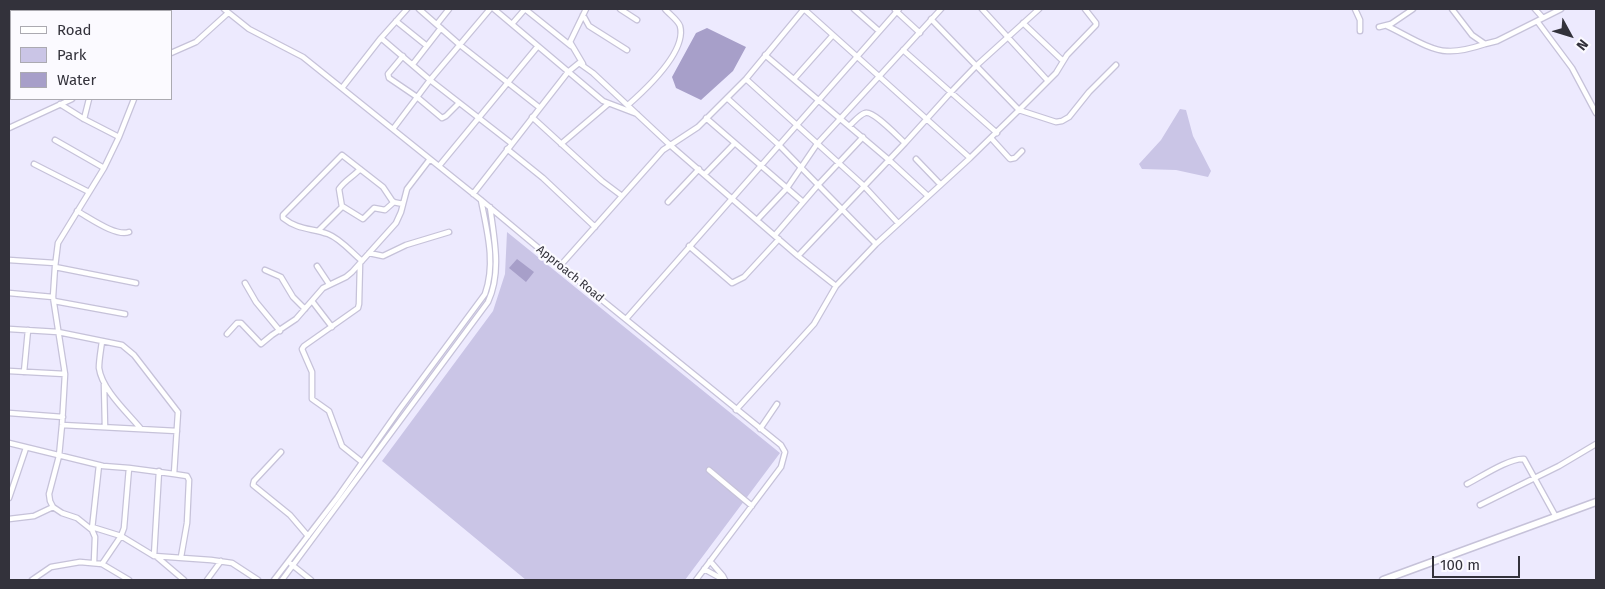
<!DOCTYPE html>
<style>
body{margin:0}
#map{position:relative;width:1605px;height:589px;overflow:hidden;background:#edeafe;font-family:"Fira Sans",sans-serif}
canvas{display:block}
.frame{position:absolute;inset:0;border:10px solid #33323b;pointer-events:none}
.legend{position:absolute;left:10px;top:10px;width:162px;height:90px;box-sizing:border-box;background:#fbfaff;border:1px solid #abaab1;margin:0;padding:6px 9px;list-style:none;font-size:15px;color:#33323b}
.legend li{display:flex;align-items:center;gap:10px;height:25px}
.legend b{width:25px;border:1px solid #abaab1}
.north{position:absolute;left:1545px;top:10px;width:50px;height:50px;-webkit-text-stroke:4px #fbfaff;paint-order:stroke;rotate:129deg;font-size:14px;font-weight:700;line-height:20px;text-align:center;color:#33323b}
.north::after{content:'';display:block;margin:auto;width:18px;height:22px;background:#33323b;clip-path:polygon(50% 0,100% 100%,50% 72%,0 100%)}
.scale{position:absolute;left:1432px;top:556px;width:88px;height:22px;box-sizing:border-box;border:2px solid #33323b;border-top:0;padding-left:6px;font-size:15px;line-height:18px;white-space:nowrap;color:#33323b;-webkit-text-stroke:4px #fbfaff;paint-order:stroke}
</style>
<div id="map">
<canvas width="1605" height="589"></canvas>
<div class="frame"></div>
<ul class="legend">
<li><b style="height:6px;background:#fff"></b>Road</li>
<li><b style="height:14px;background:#cac5e6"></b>Park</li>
<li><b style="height:14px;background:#a79fc9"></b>Water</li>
</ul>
<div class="north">N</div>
<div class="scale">100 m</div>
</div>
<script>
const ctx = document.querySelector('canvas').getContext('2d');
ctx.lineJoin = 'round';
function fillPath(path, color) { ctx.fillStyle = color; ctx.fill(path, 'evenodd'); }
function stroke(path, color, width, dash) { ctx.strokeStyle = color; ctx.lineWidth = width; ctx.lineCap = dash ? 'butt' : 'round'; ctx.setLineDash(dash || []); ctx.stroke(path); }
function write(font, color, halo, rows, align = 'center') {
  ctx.font = font + ' "Fira Sans",sans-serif'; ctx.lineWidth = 4.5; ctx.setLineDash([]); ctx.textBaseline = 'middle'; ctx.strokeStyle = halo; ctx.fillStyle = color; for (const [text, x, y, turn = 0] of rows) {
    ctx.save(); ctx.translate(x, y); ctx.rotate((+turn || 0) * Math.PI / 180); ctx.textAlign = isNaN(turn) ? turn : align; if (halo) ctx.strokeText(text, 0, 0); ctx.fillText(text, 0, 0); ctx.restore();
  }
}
fillPath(new Path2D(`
 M1180 109 1186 110 1193 136 1211 171 1208 177 1176 170 1142 169 1139 164 1161 140Z
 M507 232 780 453 685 580H526L382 461 493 311 505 274Z`), '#cac5e6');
fillPath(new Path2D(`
 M707 28 746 47 733 71 701 100 676 88 672 77 696 33Z
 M517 259 534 272 526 282 509 268Z`), '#a79fc9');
const minor = new Path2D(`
 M45 9 47 11
 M93 9 95 11
 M224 9 249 29 303 57 481 200 560 266 781 445 785 452 781 467 696 580
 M419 9 460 45 540 108
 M494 9 603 101 637 114
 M525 9 571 46
 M620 9 637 20
 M804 9 970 158
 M854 9 879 31
 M982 9 1048 81
 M1355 9 1360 20V31
 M1452 9 1472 35 1485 44 1497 41 1561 9
 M1535 9 1543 18
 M9 10 11 9
 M895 10 920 33
 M583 15 589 26 627 50
 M931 19 1019 110 1056 122 1062 121 1069 117 1089 92 1116 65
 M396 21 427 46
 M1537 21 1572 68 1596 113
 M9 23 11 41
 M1023 23 1063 61
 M437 24 449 9
 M512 24 525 9
 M1387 26C1403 33 1430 51 1447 51 1460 52 1473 48 1485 44
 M1379 27 1391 24 1413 9
 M381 38 430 80 511 143
 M903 50 997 133
 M171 53 196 42 228 13
 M765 55 889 160 928 196
 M403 56 388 74 389 78 417 97 442 118 446 116 459 103
 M413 64 441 28
 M583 64 570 42 586 9
 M746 79 863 185 898 223
 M794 79 833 35
 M9 85 11 83
 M342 88 381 38 407 9
 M727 98 779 145 876 244
 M60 104 84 119 119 137
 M628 105C645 90 687 52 680 26 678 20 669 14 665 9
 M532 117 602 181 622 196
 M706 118 803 202
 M84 119 89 99
 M849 126C854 122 859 115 865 113 873 110 898 137 905 143
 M9 128 72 99
 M393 129 430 80 490 9
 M991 138 1010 159 1015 158 1022 151
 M55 140 104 168
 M561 144 608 104
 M507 149 543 178 595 227
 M916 159 940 184
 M34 164 89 192
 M439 166 538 46
 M705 174 734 144
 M473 194 568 72 579 63 593 73 670 145 798 256 836 286
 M668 202 699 169
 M342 206 363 219 374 208 385 210 394 202
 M77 211C90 218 116 237 129 232
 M757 220 787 188 817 144 941 9
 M318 231 342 207 339 189C345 180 353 177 360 169
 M775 235 818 185 863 137
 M689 246 732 283 744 277 779 239
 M369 253 383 256 406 245 449 232
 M798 256 905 143 951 92 976 66 1039 9
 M9 260 55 263
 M362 261C351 252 341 239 328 234 311 228 298 230 283 218V215L342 155 383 187 393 202 403 204
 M360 263 359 304 358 308 304 346 302 349 312 372V399L329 411 342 446 362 462
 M317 266 329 284
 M560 266 663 150 698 127 746 79 804 9
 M55 267 136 283
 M265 270 281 277 293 297 305 309
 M245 283 256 302 280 331
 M9 293 53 297
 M54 301 125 314
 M312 301 332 327
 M626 319 899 9
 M9 329 58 332 122 345 134 355 178 412 174 474 129 468 103 466 9 443
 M227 334 237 323H241L261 344 272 335 296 319 323 288 346 277 352 272 396 223 401 212 407 189 430 159
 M102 341C101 350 99 359 99 368 102 390 128 413 141 429
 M9 371 65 374
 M24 372 28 330
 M104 384 105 427
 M736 410 814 324 836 286 876 244 970 158 1019 110 1056 73 1067 55 1096 25V23L1085 9
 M9 413 63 417
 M62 425 177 431
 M760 429 777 404
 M281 452 254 481 253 485 290 515 308 536
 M709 470 752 506
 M174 474 187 476 189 480 187 523 181 557
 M1467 484C1481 477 1509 458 1524 459L1556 517
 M9 498 26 448
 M1480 505 1559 466 1596 444
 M9 519 34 516 53 507
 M92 527 121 536 154 556 211 560 232 563 258 580
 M92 529 99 465
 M154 556 159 471
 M157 557 184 580
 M710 561 723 576 725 580
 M94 562 95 537 92 530 77 518 62 513 53 507 50 501 49 494 59 456 62 425 65 374 53 297 55 267 58 243 104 168 119 137 134 99
 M102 564 121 536 124 528 129 468
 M291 564 311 580
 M704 569 724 580
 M32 580 51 567 80 562 102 564 129 580
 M207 580 221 561
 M274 580 337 498 399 410 485 294C496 263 487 231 481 200
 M282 580 488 302C502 272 494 238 490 207`);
const secondary = new Path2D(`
 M1383 580 1596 502`);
stroke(minor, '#c6c2d9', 7);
stroke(secondary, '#c6c2d9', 9);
stroke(minor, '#fff', 4.5);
stroke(secondary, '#fff', 6);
write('12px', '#33323b', '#fbfaff', [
 ["Approach Road",570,274,39]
]);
</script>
